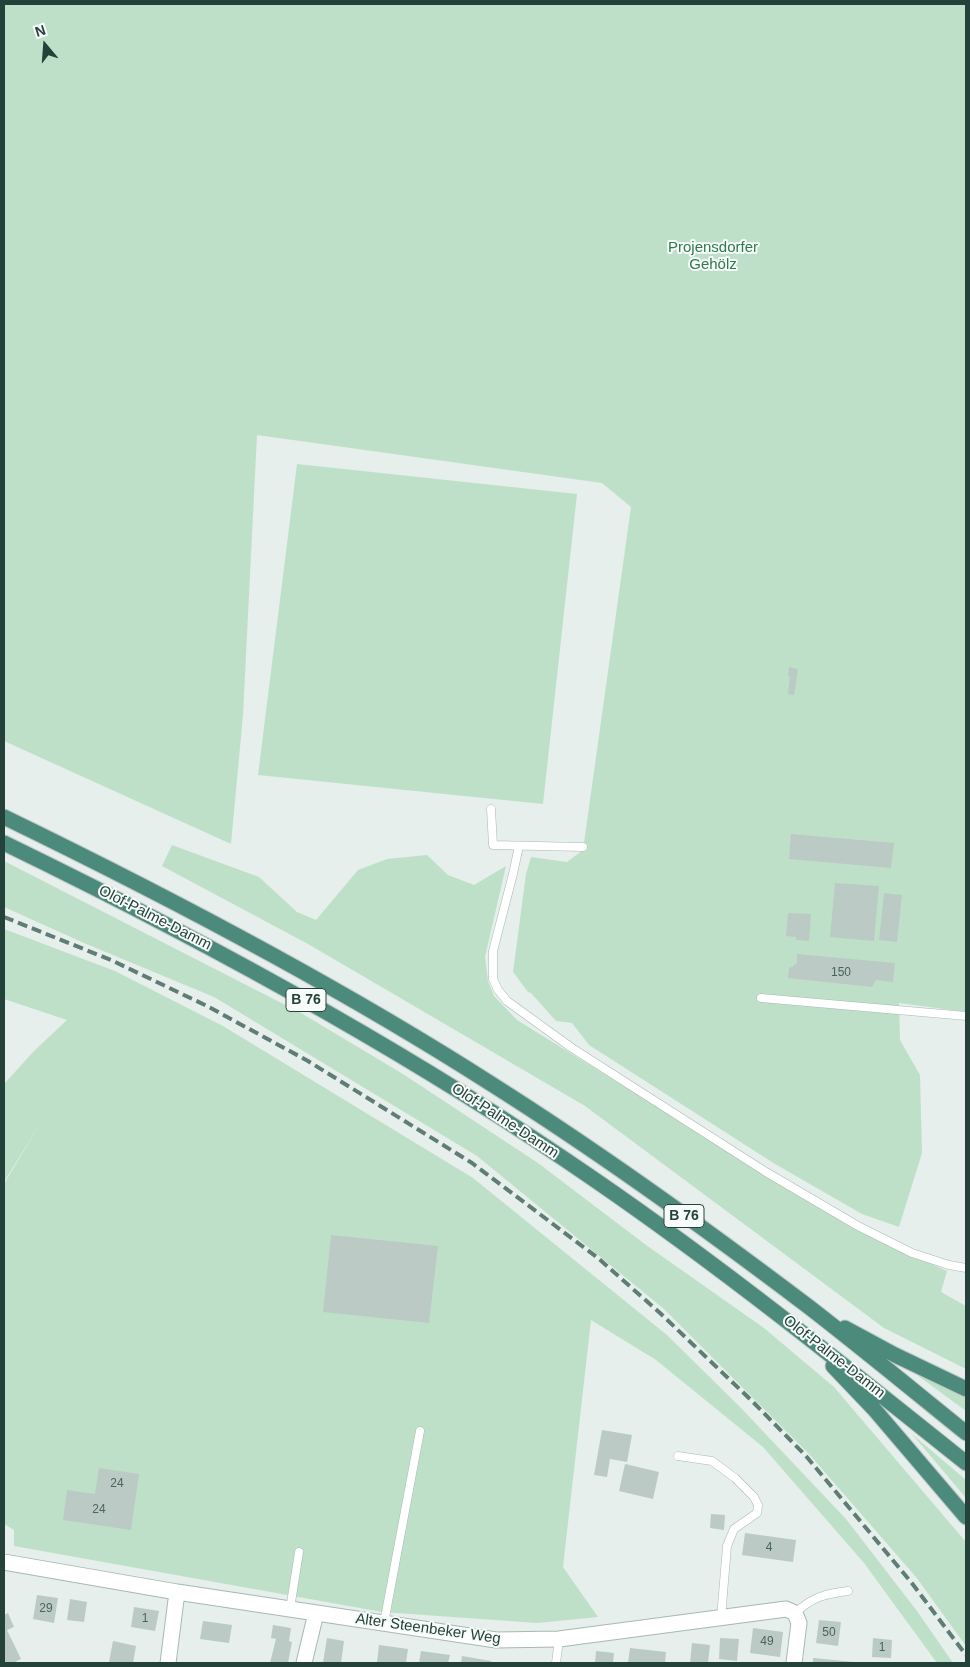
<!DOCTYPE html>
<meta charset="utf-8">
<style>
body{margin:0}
#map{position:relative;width:970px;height:1667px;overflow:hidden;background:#e6efeb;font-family:Arial,sans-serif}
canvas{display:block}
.frame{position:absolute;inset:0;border:5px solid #24423a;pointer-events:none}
.north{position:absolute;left:20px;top:20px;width:50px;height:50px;-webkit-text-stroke:4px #f7fbf9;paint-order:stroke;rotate:342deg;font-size:14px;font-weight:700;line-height:20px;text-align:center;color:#24423a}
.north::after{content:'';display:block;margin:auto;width:18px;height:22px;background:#24423a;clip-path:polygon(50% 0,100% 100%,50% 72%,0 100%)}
</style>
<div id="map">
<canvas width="970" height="1667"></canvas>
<div class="frame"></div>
<div class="north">N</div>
</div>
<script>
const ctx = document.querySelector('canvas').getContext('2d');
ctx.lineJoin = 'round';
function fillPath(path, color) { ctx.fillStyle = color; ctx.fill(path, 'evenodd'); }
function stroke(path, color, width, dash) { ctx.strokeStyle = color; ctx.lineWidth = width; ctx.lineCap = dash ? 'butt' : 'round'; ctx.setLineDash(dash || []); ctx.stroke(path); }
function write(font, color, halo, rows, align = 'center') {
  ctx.font = font + ' Arial,sans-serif'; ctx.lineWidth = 4; ctx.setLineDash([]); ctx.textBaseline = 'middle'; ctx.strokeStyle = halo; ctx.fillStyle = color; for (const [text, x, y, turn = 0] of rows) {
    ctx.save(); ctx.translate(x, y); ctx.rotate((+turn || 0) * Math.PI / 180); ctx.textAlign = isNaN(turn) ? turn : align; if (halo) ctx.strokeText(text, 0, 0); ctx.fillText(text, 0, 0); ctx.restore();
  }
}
fillPath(new Path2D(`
 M4 4H966V1012L899 1003 900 1040 920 1075 922 1153 899 1227 862 1214 775 1164 589 1045 572 1023 556 1021 531 993 528 992 513 972 526 874 531 857 567 862 583 850 631 507 602 483 257 435 243 715 231 844 4 741Z
 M297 464 577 494 543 804 258 775Z
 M172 845 259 877 297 912 316 920 358 870 387 859 427 855 448 875 474 885 506 866 485 957 488 981 494 996 517 1020 856 1230 947 1271 941 1292 966 1306V1369L884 1328 585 1106 308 944 162 866Z
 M4 861 301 1013 403 1074 538 1163 646 1245 764 1328 834 1387 966 1542V1646L916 1577 809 1454 664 1309 477 1156 214 997 84 943 4 907Z
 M4 929 115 971 223 1026 473 1178 667 1335 742 1409 846 1519 917 1611 953 1663H937L864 1563 763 1447 656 1360 591 1320 563 1567 598 1617 537 1623 382 1612 14 1546V1530L4 1524V1184L41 1122 4 1182V1084L34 1051 67 1020 4 999Z
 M913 1372 966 1398V1411Z
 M912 1434 966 1480V1499V1498Z`), '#bfe0c8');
fillPath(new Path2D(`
 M789 667 798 669 794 695 788 694 790 676H788Z
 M791 834 894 843 891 868 789 859Z
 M835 883 879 886 874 941 830 937Z
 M884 893 902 895 897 942 879 940Z
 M788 913 811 914 809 941 796 940V937L786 936Z
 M797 954 895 963 893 982 876 980 872 987 788 978 789 968 792 967 797 963Z
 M331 1235 438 1246 429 1323 323 1312Z
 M602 1430 632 1435 627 1462 610 1459 607 1477 594 1475Z
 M625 1464 659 1472 653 1499 619 1491Z
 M99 1468 139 1474 131 1530 63 1520 67 1490 95 1494Z
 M711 1514 725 1515 724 1530 710 1528Z
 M745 1533 796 1540 793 1562 742 1555Z
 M37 1595 58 1598 54 1623 33 1619Z
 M70 1599 87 1602 84 1622 67 1620Z
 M134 1607 159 1611 155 1631 131 1627Z
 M8 1613 14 1627 7 1630 21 1659 13 1663H4V1615Z
 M819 1620 841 1622 838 1646 816 1643Z
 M203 1621 232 1625 229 1643 200 1639Z
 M273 1625 291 1628 289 1641 292 1642 288 1663H270L276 1639 271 1638Z
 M753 1628 783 1632 780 1657 750 1653Z
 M327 1638 344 1641 341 1663H323Z
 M720 1638 739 1639 737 1661 719 1659Z
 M873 1638 892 1640 891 1658 872 1657Z
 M113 1641 136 1646 133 1663 109 1662Z
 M692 1643 710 1645 708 1663H690Z
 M379 1645 408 1649 406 1663 377 1662Z
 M630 1648 666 1652 665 1663H628Z
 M421 1651 450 1655 448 1663H419Z
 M596 1651 614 1653 613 1663H595Z
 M462 1656 491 1661V1663H461Z
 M813 1658 854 1662V1663H813Z`), '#bbcac4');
const service = new Path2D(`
 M491 809 493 845 583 847
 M519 846 513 874 493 951V979L498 990 507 1001 572 1048 766 1172 858 1226 912 1253 949 1265 966 1268
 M761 998 966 1016
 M678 1456 712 1461 735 1478 754 1497 758 1505 757 1513 734 1529 727 1546 721 1618
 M290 1609 299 1552
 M795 1613C813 1597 824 1594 848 1591
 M384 1623 420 1431
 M556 1663 559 1639`);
const minor = new Path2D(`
 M4 1562 177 1592 496 1640 559 1639 786 1609 795 1613 799 1623 794 1663
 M168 1663 177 1592
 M304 1663 316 1613`);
const trunk = new Path2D(`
 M4 817C171 898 337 985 493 1085 602 1154 706 1229 809 1307 862 1348 914 1391 966 1433
 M4 843C208 942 408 1051 595 1180 723 1268 845 1366 966 1463
 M845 1328 895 1355 966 1389
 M833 1366 874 1409 966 1517`);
stroke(service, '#a8b8b2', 9);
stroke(minor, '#a8b8b2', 17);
stroke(trunk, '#c2cac8', 17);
stroke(service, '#fff', 8);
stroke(minor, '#fff', 15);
stroke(trunk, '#4c8a7c', 15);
stroke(new Path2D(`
 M4 917 111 960 207 1006 308 1061 472 1163 598 1258 660 1313 751 1400 806 1456 911 1582 966 1655`), '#5f7d75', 4, [10, 5]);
write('12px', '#4a645c', null, [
 ["150",841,973],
 ["24",117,1484],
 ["24",99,1510],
 ["4",769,1548],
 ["29",46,1609],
 ["1",145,1619],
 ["50",829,1633],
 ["49",767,1642],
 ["1",882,1648]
]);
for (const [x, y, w] of [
 [306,1000,40],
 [684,1216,40]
]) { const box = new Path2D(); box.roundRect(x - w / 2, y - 11.5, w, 23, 4); ctx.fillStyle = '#f7fbf9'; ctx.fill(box); stroke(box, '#24423a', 1); }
write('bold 14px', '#24423a', null, [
 ["B 76",306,1000],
 ["B 76",684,1216]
]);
write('15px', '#2d7a4b', '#f7fbf9', [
 ["Projensdorfer",713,248],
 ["Gehölz",713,265]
]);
write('15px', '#24423a', '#f7fbf9', [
 ["Olof-Palme-Damm",155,918,27],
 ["Olof-Palme-Damm",505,1121,33],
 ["Olof-Palme-Damm",834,1357,38],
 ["Alter Steenbeker Weg",428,1629,8]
]);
</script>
